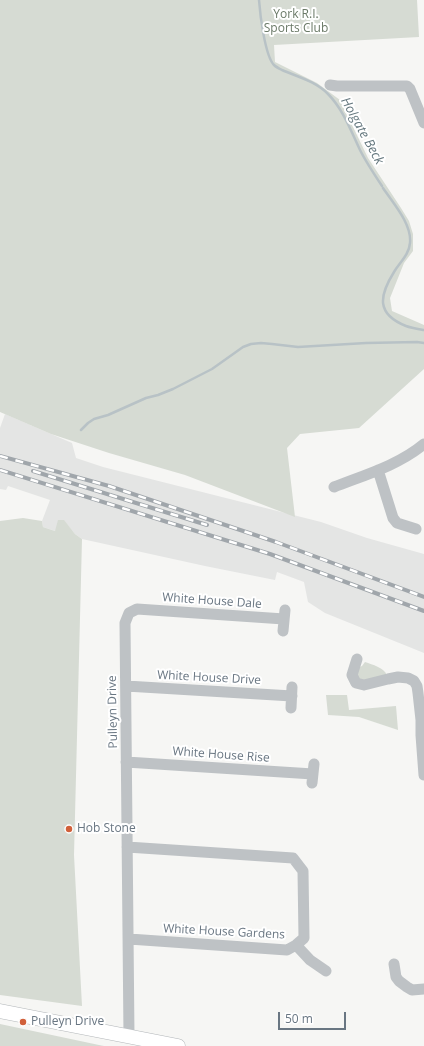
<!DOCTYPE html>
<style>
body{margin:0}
#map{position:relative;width:424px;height:1046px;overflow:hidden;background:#f6f6f4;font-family:"Open Sans",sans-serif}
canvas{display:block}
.scale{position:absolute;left:278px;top:1012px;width:68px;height:18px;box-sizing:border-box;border:2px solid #697682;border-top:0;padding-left:5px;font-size:12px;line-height:14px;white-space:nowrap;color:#697682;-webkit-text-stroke:3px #fff;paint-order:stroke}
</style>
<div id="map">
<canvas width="424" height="1046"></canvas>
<div class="scale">50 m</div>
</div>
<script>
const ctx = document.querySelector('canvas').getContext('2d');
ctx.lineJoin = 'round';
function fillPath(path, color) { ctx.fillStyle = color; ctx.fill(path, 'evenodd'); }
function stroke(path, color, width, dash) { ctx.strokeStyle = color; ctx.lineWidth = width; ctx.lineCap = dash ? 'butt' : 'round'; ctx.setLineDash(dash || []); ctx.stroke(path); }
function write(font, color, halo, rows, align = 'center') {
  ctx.font = font + ' "Open Sans",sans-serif'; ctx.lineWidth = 4; ctx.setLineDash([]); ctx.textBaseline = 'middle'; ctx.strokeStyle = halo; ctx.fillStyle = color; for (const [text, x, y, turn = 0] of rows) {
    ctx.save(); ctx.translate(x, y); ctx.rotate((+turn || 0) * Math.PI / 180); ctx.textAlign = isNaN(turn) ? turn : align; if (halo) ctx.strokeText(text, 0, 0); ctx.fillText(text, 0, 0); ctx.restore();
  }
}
fillPath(new Path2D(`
 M5 414 72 443 76 458 103 467 321 522 367 538 424 554V653L325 613 308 602 304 582 277 572 275 580 205 566 82 539 75 534 63 520 55 531 43 527 42 521 50 500 8 486 6 490 0 489V428Z`), '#e4e5e4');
fillPath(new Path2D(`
 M0 0H417L419 37 274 45 275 62 317 83 340 100 368 158 401 208 409 221 413 234V251L404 263 390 298 392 311 424 325V369L359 428 300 434 287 448 295 517 185 475 109 453 51 434 0 412Z
 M23 518 42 521 43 527 55 531 58 520H64L75 534 82 539 74 855 82 1006 0 995V521Z
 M365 662C373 665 383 667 387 675L364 682 356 678 357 668 362 666Z
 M326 695H347L349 710 396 706 398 730 359 717 328 715Z
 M0 1024 99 1045 104 1046H0Z`), '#d6dbd3');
stroke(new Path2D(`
 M259 0C260 14 265 56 274 65 276 67 280 69 282 70 298 77 315 81 328 94 343 109 351 131 360 150 366 162 374 174 382 186
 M383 188C393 203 412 224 410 243 409 255 400 262 394 272 379 296 376 314 406 326 411 328 418 329 424 330
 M81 430 88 423 94 419 108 415 146 398 158 395 173 389 212 369 243 347 251 344 261 343 272 344 298 347 366 343 417 342 424 343`), '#b8c2c6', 2.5);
const major = new Path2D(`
 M0 1011 178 1046`);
stroke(major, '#b2b6b9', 15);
stroke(new Path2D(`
 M330 85 337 86H407L410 89 424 123
 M378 470 393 518 397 523 416 529
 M334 487C365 475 399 465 424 444
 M283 631 285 610
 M357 659 352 675 356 683 364 685 388 679 398 677 408 678 414 681 417 686 418 693 421 720V735L424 775
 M126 686 292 696
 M291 708 292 687
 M126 762 313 774
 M312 783 314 764
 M127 847 293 858 303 871 304 938 296 945 287 950 129 939
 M296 945 310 960 326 971
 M394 964 396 977 399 981 407 987 412 990 424 989
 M129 1036 125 623 129 613 137 609 284 619`), '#bec2c5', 11);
stroke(major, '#fff', 14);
const rail = new Path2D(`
 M0 456 109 486 276 542 424 597
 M0 470 270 554 424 611
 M33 471 207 525`);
stroke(rail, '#a0a6ab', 4);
stroke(rail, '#fff', 2.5, [8]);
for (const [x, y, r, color] of [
 [69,829,4,"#d1603a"],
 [23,1022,4,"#d1603a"]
]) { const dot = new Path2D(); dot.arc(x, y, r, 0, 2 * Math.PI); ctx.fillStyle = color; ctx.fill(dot); stroke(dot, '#fff', 1.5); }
write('12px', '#6a7967', '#fff', [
 ["York R.I.",296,15],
 ["Sports Club",296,29]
]);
write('12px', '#697682', '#fff', [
 ["White House Dale",212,601,4],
 ["White House Drive",209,678,3],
 ["Pulleyn Drive",113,712,-91],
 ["White House Rise",221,755,4],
 ["White House Gardens",224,932,3]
]);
write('12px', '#697682', '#fff', [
 ["Hob Stone",77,829],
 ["Pulleyn Drive",31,1022]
], 'left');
write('italic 13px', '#64777e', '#fff', [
 ["Holgate Beck",362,131,61]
]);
</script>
